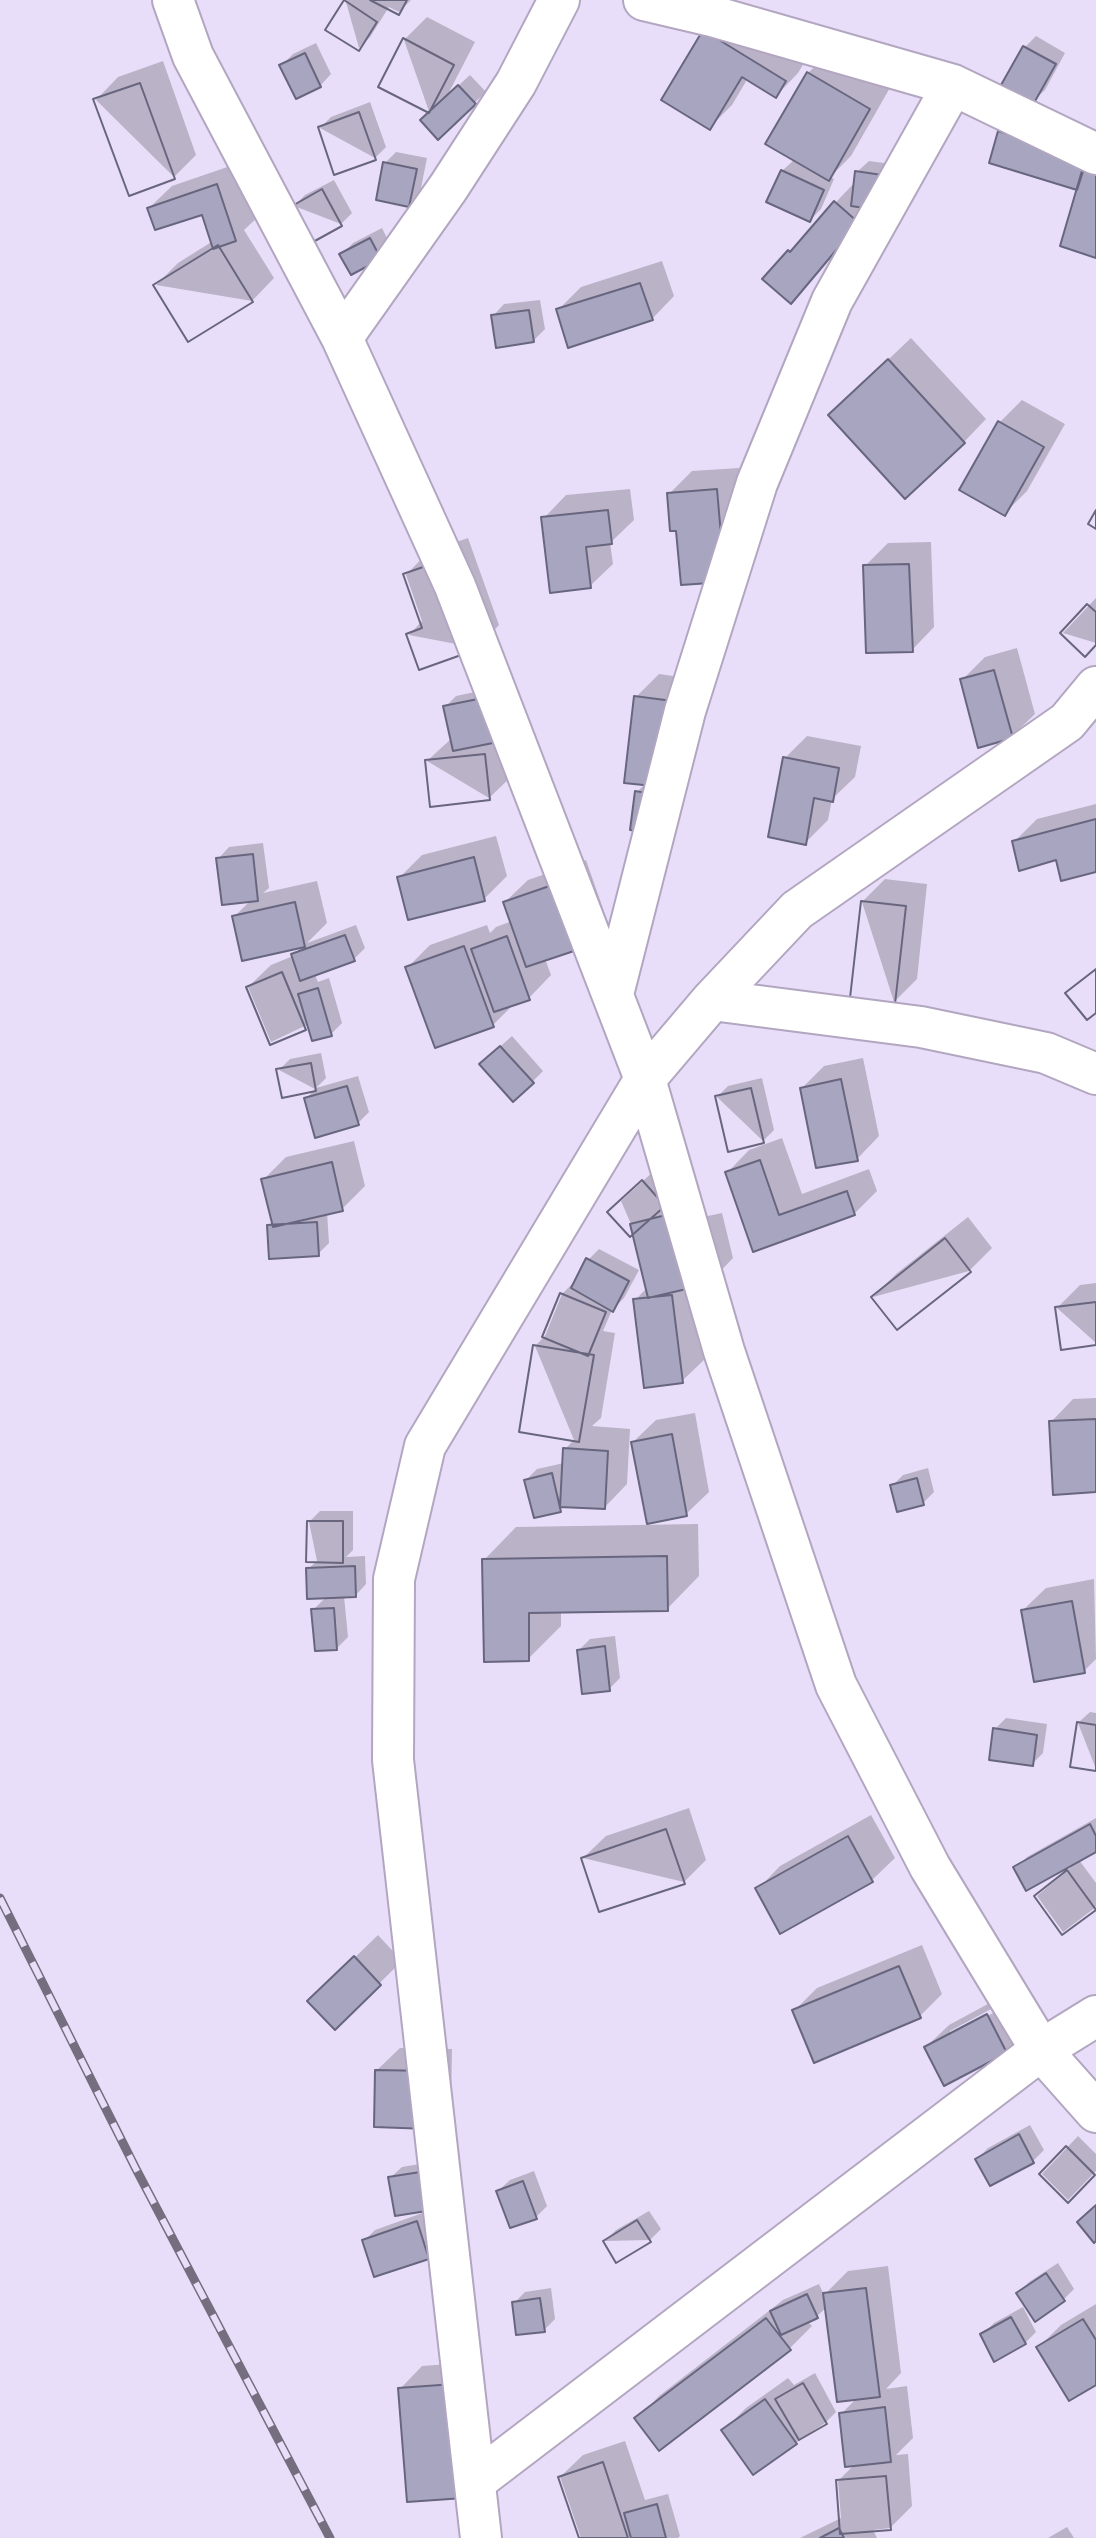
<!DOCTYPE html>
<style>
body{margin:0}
canvas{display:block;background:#e9def9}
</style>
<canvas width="1096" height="2538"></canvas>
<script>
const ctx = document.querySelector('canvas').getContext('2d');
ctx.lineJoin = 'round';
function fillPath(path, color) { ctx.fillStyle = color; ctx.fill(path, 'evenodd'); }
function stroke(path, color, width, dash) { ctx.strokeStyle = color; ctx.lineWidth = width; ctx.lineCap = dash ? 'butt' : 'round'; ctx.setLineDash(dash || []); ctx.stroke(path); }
fillPath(new Path2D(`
 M347 0H411L399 12 389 7 370 37 359 48 346 2Z
 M727 9 807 58 798 73 776 96 748 78 732 105 709 128 663 99Z
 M427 17 475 42 447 96 470 75 486 92 438 137 404 40Z
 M1036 36 1065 53 1045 90 1033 101 1004 84 1025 47Z
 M316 43 331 74 320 86 282 65 293 54Z
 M831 51 891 86 851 156 830 177 834 179 821 209 810 220 782 171 795 159 808 73Z
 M163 61 196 155 174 177 96 100 118 77Z
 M370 102 386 147 375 158 320 128 331 117Z
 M396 152 427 158 420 193 408 205 385 163Z
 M869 161 899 165 873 208 813 279 791 302 789 252 856 181 857 172Z
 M239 163 258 217 244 230 274 278 252 301 156 285 178 263 213 241 203 212 149 208 172 186Z
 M334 180 352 213 341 224 294 206 305 195Z
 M382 228 391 246 379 257 342 254 353 243Z
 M662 261 674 296 652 319 558 310 581 287Z
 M540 300 545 329 533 341 493 316 504 304Z
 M911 338 986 419 964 442 853 393Z
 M1022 400 1065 424 1027 491 1005 513 1000 422Z
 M739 468 747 558 678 529 669 494 692 471Z
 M630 489 634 520 610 543 613 564 590 586 544 518 566 495Z
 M468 538 499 625 477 648 409 635 422 621 406 575 428 552Z
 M931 542 934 627 912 650 865 566 888 543Z
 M1096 598V643L1063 633Z
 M1017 648 1035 714 1012 736 963 679 985 657Z
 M659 674 695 679 670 821 637 792 646 783 636 697Z
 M499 687 512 776 489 798 427 761 452 738 445 707 456 696Z
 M807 736 861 746 855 777 832 799 828 820 805 843 785 758Z
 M1096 804V870L1014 842 1037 819Z
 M496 836 507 876 484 899 399 878 422 855Z
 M263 843 269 888 263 893 317 881 327 923 307 943 356 925 365 948 354 959 314 973 318 982 329 978 342 1023 331 1034 309 1024 271 1042 248 987 271 965 293 956 302 946 234 917 252 899 218 859 229 847Z
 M586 860 608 923 585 945 545 959 551 975 529 998 515 1003 493 1025 408 967 430 945 487 925 490 933 496 927 512 921 505 902 528 880Z
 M885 879 927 884 917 979 894 1002 862 902Z
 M512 1036 543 1071 532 1082 493 1053Z
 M321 1053 326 1078 316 1088 358 1076 369 1112 358 1123 306 1099 315 1089 279 1070 290 1059Z
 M863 1058 879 1136 857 1159 802 1088 824 1066Z
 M762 1078 774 1130 763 1141 717 1097 728 1086Z
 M782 1138 802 1194 869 1169 877 1191 854 1214 754 1249 727 1173 749 1150Z
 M354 1141 365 1186 342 1209 327 1212 329 1243 318 1254 269 1225 273 1221 263 1180 286 1157Z
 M655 1170 703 1217 722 1213 733 1258 711 1281 695 1285 705 1359 682 1381 635 1300 647 1288 634 1231 621 1201Z
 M968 1217 992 1248 969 1271 873 1297 896 1274Z
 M599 1249 639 1270 624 1298 612 1310 603 1331 615 1333 601 1418 592 1426 630 1429 627 1484 605 1507 564 1505 559 1510 526 1480 537 1469 564 1463 565 1449 574 1440 535 1346 545 1336 562 1294 573 1283 575 1284 588 1260Z
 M1096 1283V1343L1057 1308 1080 1285Z
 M1096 1398V1490L1051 1422 1073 1399Z
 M695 1413 709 1492 686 1514 633 1442 656 1420Z
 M928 1468 934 1492 923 1503 892 1486 903 1475Z
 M320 1511H353V1550L346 1557 365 1556 366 1584 355 1596H344L348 1637 337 1648 313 1610 326 1597 308 1569 317 1561 309 1522Z
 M698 1524 699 1576 667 1609 561 1611V1626L528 1659 484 1560 516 1527Z
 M1094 1579 1096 1659 1084 1671 1023 1610 1046 1588Z
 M615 1636 620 1678 609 1689 579 1650 590 1639Z
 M1090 1712 1096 1713V1769L1078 1723Z
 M1006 1718 1047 1724 1043 1753 1032 1764 995 1729Z
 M689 1808 706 1860 684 1882 583 1858 606 1836Z
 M871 1815 895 1858 872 1880 781 1931 758 1889 780 1866Z
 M1096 1818V1850L1079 1860 1096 1883V1907L1063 1932 1037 1896 1071 1867 1070 1865 1016 1868 1027 1857Z
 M378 1935 402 1961 335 2027 310 2001Z
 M922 1945 942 1994 920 2016 794 2011 817 1988Z
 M1010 1992 1029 2028 1006 2051 944 2083 926 2047 949 2025ZM995 2007 997 2011 950 2035V2031Z
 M400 2048 452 2049 451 2104 377 2070Z
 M1030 2125 1044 2150 1033 2161 977 2159 988 2148Z
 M1078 2136 1096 2154V2171L1068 2200 1042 2174Z
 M437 2161 444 2197 390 2178 402 2167Z
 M534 2171 547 2206 536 2217 498 2191 510 2180Z
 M428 2211 439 2246 428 2258 364 2241 375 2230Z
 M649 2211 661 2229 650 2240 605 2241 616 2230Z
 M1058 2263 1074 2289 1063 2300 1018 2293 1029 2282Z
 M888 2266 901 2373 886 2389 907 2386 913 2438 896 2455 908 2454 912 2506 890 2528 873 2530 877 2538H800L841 2518 838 2481 855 2464 841 2414 857 2398 827 2307 817 2316 807 2321 812 2326 789 2349 637 2419 659 2396 783 2300 819 2284 824 2295 848 2271Z
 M551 2288 555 2319 544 2330 514 2303 525 2292Z
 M1096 2304V2383L1038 2348 1061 2325Z
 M1023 2307 1036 2332 1025 2343 983 2334 994 2323Z
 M476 2362 485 2473 400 2389 422 2366Z
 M815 2373 836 2412 825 2423 753 2472 724 2430 746 2408 788 2378 794 2385Z
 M625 2441 645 2500 668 2494 680 2536 678 2538H581L560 2477 583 2455Z
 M1067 2527 1074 2538H1048Z`), '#0003');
const building = new Path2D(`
 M344 0 377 22 359 51 325 30Z
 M344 0 377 22 359 51 325 30Z
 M370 0H407L399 15Z
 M370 0H407L399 15Z
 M703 30 786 81 776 98 742 77 710 130 661 100Z
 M403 38 454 65 429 113 378 87Z
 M403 38 454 65 429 113 378 87Z
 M1023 46 1056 64 1034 103 1001 85Z
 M305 53 321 87 296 99 279 65Z
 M807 72 870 109 829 181 765 144Z
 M140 83 175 179 129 196 93 99Z
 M140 83 175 179 129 196 93 99Z
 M458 85 476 104 438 140 420 120Z
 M359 112 376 160 334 175 318 127Z
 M359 112 376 160 334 175 318 127Z
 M998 131 1087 159 1077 190 989 163Z
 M1086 157 1096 159V258L1060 246Z
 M383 162 417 169 409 207 376 200Z
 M781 170 824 190 810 222 766 202Z
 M855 171 889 176 884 211 851 206Z
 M217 184 236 241 213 249 202 215 155 230 147 208Z
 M322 189 342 226 313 242 292 206Z
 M322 189 342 226 313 242 292 206Z
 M834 201 859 223 791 304 762 279 788 250 790 252Z
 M370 238 381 259 351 275 339 254Z
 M218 245 253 302 188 342 153 285Z
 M218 245 253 302 188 342 153 285Z
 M640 283 653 320 568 348 556 309Z
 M529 310 534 342 496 348 491 315Z
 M888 359 965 443 905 499 828 415Z
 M998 421 1044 447 1005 516 959 490Z
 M717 489 725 582 681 585 676 531H670L667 493Z
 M608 510 612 544 586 547 591 588 550 593 541 517Z
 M1096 510V529L1088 524Z
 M1096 510V529L1088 524Z
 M446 559 478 649 419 670 406 634 422 628 403 574Z
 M446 559 478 649 419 670 406 634 422 628 403 574Z
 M909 564 913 652 866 653 863 565Z
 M1087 604 1096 612V645L1085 657 1060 633Z
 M1087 604 1096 612V645L1085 657 1060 633Z
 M994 670 1013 738 978 748 960 679Z
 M634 696 673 701 663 787 624 783Z
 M488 697 498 742 453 751 443 706Z
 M485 754 490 800 430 807 425 760Z
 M485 754 490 800 430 807 425 760Z
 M783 757 839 768 833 802 814 798 806 845 768 837Z
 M635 791 665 796 660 834 630 830Z
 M1096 819V872L1061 881 1056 860 1019 871 1012 841Z
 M253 854 258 901 222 905 216 858Z
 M474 857 485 901 408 920 397 877Z
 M564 881 586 947 526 967 503 902Z
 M861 901 906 906 895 1004 850 998Z
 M861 901 906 906 895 1004 850 998Z
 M295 902 305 947 242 961 232 916Z
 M345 935 355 961 300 981 291 954Z
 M507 936 530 1000 494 1012 471 949Z
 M464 946 494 1027 435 1048 405 967Z
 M1096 969V1013L1087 1020 1065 993Z
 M1096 969V1013L1087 1020 1065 993Z
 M282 972 306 1030 270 1045 246 987Z
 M282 972 306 1030 270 1045 246 987Z
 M318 988 332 1036 312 1041 298 994Z
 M500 1046 534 1083 513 1102 479 1064Z
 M311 1063 316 1091 282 1098 276 1069Z
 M311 1063 316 1091 282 1098 276 1069Z
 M841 1079 858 1161 816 1168 800 1088Z
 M347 1086 359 1125 315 1138 304 1098Z
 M751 1088 764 1143 728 1152 715 1096Z
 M751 1088 764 1143 728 1152 715 1096Z
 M760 1160 779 1215 847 1191 855 1215 753 1252 725 1172Z
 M332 1162 343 1211 273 1227 261 1179Z
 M642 1180 665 1206 630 1237 607 1212Z
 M642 1180 665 1206 630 1237 607 1212Z
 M674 1213 712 1283 648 1298 630 1224Z
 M317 1222 319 1256 269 1259 267 1225Z
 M945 1238 971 1272 897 1330 871 1297Z
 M945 1238 971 1272 897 1330 871 1297Z
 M586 1258 629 1281 613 1312 571 1288Z
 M560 1293 606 1312 588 1356 542 1337Z
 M560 1293 606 1312 588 1356 542 1337Z
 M672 1295 683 1383 644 1388 633 1299Z
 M1096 1302V1345L1061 1350 1055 1307Z
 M1096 1302V1345L1061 1350 1055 1307Z
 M533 1345 594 1355 579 1442 519 1432Z
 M533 1345 594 1355 579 1442 519 1432Z
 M1096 1419V1492L1053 1495 1049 1421Z
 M672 1434 687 1516 647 1524 631 1442Z
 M563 1448 608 1451 605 1509 560 1507Z
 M552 1473 561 1512 534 1518 524 1480Z
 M917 1478 924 1505 897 1512 890 1485Z
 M307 1521H343V1563L306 1562Z
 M307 1521H343V1563L306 1562Z
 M667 1556 668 1611 529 1613V1661L484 1662 482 1559Z
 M355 1566 356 1597 307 1599 306 1568Z
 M1072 1601 1085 1673 1034 1682 1021 1610Z
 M334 1608 337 1650 315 1651 311 1609Z
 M605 1646 610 1691 582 1694 577 1650Z
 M1077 1722 1096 1725V1771L1070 1767Z
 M1077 1722 1096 1725V1771L1070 1767Z
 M993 1728 1037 1735 1033 1766 989 1760Z
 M1090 1824 1096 1836V1852L1026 1891 1013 1867Z
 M666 1829 685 1884 599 1912 581 1858Z
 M666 1829 685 1884 599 1912 581 1858Z
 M848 1836 873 1882 780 1934 755 1888Z
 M1067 1870 1096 1910 1062 1935 1034 1896Z
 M1067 1870 1096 1910 1062 1935 1034 1896Z
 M354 1956 381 1985 335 2030 307 2001Z
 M899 1966 921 2018 814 2063 792 2010Z
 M987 2014 1007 2053 944 2086 924 2047Z
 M375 2070 430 2071 429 2129 374 2127Z
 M1019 2134 1034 2163 990 2186 975 2159Z
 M1066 2146 1095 2175 1068 2203 1039 2174Z
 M1066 2146 1095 2175 1068 2203 1039 2174Z
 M427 2171 433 2210 395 2216 388 2177Z
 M523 2181 537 2219 510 2228 496 2191Z
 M1096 2205V2241L1094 2243 1077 2222Z
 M637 2220 651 2242 616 2263 603 2241Z
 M637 2220 651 2242 616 2263 603 2241Z
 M417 2221 429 2259 374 2277 362 2240Z
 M1046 2273 1065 2301 1035 2322 1016 2293Z
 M866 2288 880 2397 837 2402 823 2293Z
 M807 2294 818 2318 781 2335 770 2311Z
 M540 2298 545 2332 516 2335 512 2302Z
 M1011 2317 1026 2344 994 2362 980 2334Z
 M766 2318 791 2350 659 2451 634 2418Z
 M1083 2319 1096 2340V2385L1069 2401 1036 2347Z
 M803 2383 827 2424 799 2440 775 2399Z
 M803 2383 827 2424 799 2440 775 2399Z
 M454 2384 464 2498 407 2502 398 2388Z
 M765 2399 797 2444 753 2475 721 2430Z
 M885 2407 891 2462 845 2467 839 2413Z
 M603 2462 628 2538H579L558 2477Z
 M603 2462 628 2538H579L558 2477Z
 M886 2476 891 2530 840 2534 836 2480Z
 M886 2476 891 2530 840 2534 836 2480Z
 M657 2504 666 2538H631L624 2513Z
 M839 2528 844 2538H820Z`);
fillPath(building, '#a7a5c0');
stroke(building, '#68667f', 2);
const minor = new Path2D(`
 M173 0 193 56 342 338 455 586 645 1079 724 1351 836 1685 930 1867 1041 2050 1096 2112
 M644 0 712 16 953 85 1096 154
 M342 338 448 188 516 83 559 0
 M613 994 685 711 757 483 832 301 953 85
 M712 1000 921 1027 1046 1053 1096 1074
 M477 2480 1041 2050 1096 2016
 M481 2538 393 1760 394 1579 425 1446 645 1079 712 1000 797 910 1067 722 1096 687`);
stroke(minor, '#b2a6c0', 44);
stroke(minor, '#fff', 40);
const rail = new Path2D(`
 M0 1898 136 2169 330 2538`);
stroke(rail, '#756e7f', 9);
stroke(rail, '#e9def9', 6, [18]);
</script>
